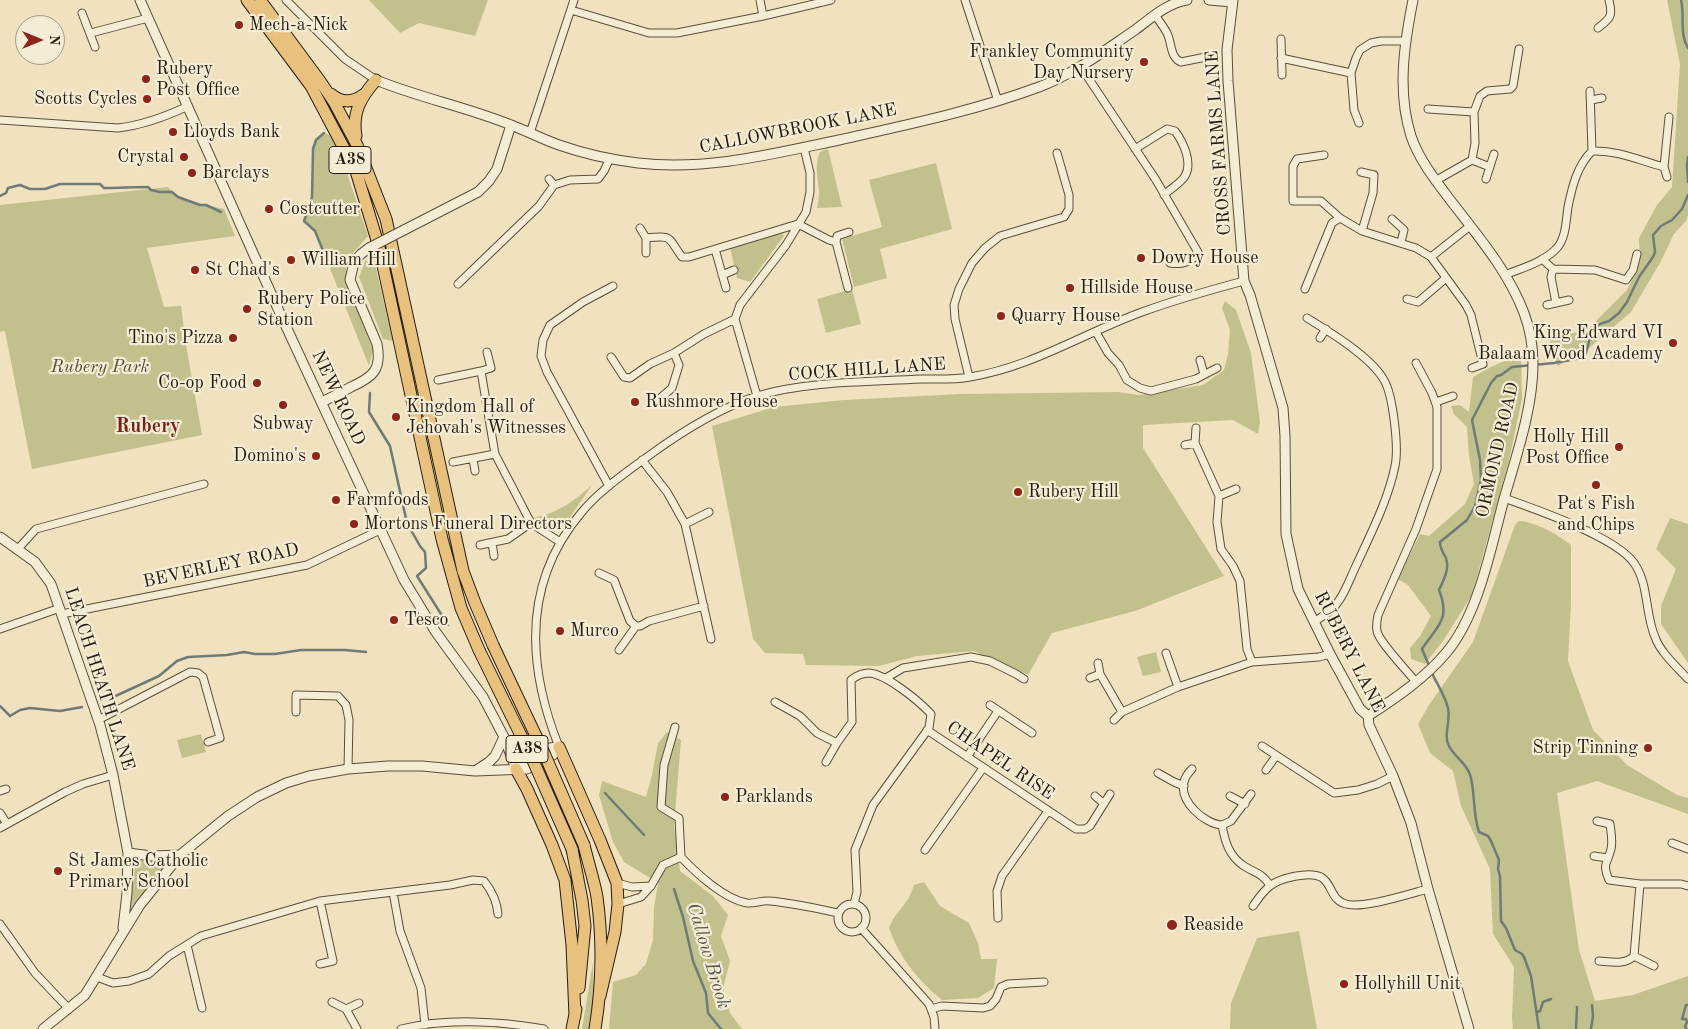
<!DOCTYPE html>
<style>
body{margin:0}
#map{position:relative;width:1688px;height:1029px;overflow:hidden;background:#f0e2be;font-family:"Old Standard TT",serif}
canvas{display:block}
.north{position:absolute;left:15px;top:15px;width:50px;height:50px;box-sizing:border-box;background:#f5ecd5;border:1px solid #a39987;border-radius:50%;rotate:90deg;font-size:14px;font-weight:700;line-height:20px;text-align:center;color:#281c11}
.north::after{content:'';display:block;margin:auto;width:18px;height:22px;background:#8f2418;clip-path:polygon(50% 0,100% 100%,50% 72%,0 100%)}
</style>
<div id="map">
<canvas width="1688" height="1029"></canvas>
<div class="north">N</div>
</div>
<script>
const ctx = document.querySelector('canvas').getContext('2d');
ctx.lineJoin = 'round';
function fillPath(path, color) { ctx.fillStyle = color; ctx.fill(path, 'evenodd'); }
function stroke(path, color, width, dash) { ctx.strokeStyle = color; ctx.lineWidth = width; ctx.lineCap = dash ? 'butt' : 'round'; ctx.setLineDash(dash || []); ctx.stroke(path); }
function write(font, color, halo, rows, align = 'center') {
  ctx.font = font + ' "Old Standard TT",serif'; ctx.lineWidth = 4.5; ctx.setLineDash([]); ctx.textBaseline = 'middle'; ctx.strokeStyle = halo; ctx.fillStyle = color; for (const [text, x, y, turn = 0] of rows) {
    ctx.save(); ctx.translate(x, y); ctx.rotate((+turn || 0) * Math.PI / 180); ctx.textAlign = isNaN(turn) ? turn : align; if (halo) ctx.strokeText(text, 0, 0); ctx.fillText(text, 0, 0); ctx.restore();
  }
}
fillPath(new Path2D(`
 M369 0H488L475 36 419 23 400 33Z
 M1667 0H1688V215L1686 221 1674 234 1661 261 1631 312 1588 349 1558 366 1551 355 1550 338 1587 330 1627 290 1640 262 1639 238 1657 205 1672 187 1680 64Z
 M324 133 333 136 336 140 368 236 345 262 350 291 373 350 369 366 315 231 304 221 312 197 313 149 316 140Z
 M828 149 842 207 817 208C818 203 819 197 819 192 818 177 814 166 820 152Z
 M936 163 952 229 880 249 887 278 854 287 842 239 882 227 869 180Z
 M168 187 180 199 224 209 235 236 147 248 164 307 181 306 186 345 202 435 32 469 5 331 0 332V205Z
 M781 232 784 236 750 282 737 278 730 248Z
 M374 260 393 341 383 339 359 277 365 261Z
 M852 289 861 324 826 333 817 299Z
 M1225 301 1236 310 1251 353 1260 422 1258 434 1233 420 1143 425V448L1224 576 1135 611 1052 633 1028 675 974 651 917 656 879 666 806 665 803 654 765 653 753 639 712 426 774 407 844 400 960 394 1118 392 1139 395 1203 385 1224 370 1228 354 1230 330 1222 308Z
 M1521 353 1522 399 1509 460 1472 595 1443 641 1425 664 1411 659 1410 648 1420 636 1431 616 1408 585 1398 579 1420 534 1429 536 1465 504 1474 484 1469 456 1467 427 1454 414 1451 406 1460 405 1469 412 1473 377 1491 367Z
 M592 485 566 523 558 530 549 528 533 518C558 513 573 502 592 485Z
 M1670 518 1688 524V663L1661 624V606L1676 569 1656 549Z
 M1519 521C1536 522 1557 534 1571 545V604L1568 661 1593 730 1627 765 1677 795 1688 798V814L1597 781 1557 793 1579 950 1595 1001 1633 995 1688 976V1029H1513L1512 1019 1514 967 1493 934 1490 869 1461 806 1453 771 1430 753 1418 724 1429 705 1473 642 1515 525Z
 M1156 652 1161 672 1143 676 1137 657Z
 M667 732 681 740 674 826 680 871 713 896 728 915 721 936 730 961 723 988 730 1013 742 1029H609L613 982 636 975 646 964 653 940 654 908 658 883 624 862 613 842 599 795 602 781 646 797 652 775 658 743Z
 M201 734 206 752 182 758 177 740Z
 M138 860 169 862 130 915H128L134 877 135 861Z
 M924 882 940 906 969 923 978 943 981 959H997L994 988 978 998 942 1000C918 981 899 957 889 928L893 919 909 898 914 885Z
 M1299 931 1317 1029H1230L1231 1003 1257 938Z
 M593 962 594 997 590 1029H582Z`), '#c2c08c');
stroke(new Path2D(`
 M1681 0C1685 16 1679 33 1688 48
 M1688 157 1687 165 1688 182
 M0 196 6 193 8 188 20 185 30 189H45L60 184H100L104 188C119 188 133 187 148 187L151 190 160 192H172L178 197 200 205H206L221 212
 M324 253 315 231 304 221 312 197 313 149 316 140 324 133
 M370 393 369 412 390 446 407 523 420 546 425 552 426 568 417 576 448 625
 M1430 668 1422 649C1437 626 1451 620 1439 590 1443 581 1450 569 1446 558 1443 552 1440 549 1440 542L1467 520 1475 506 1481 480 1480 460 1472 420 1491 383 1497 376 1501 375 1512 367 1554 363 1581 358 1586 353 1591 334 1600 324 1609 321 1619 313 1627 302 1639 277 1653 257 1655 252 1653 235 1661 226 1672 220 1682 209 1688 195
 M1432 673C1437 684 1445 696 1448 708 1451 721 1443 735 1449 746 1455 758 1468 764 1471 778 1475 795 1473 815 1479 832L1488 836 1491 841 1499 860 1498 869 1500 876 1501 921 1506 928 1515 950 1522 954 1524 957 1531 976 1539 1029
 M109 699 159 676 177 661 188 657 227 655 244 652 255 654H275L301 650H345L366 652
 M0 706 10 716 20 710 30 708 60 711 82 707
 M605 793 644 835
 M674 889 683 917 693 961 706 993 708 1013 721 1029
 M1537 1012 1540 1011 1543 1002 1551 999
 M1576 1029 1577 1007
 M1591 1029 1593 1016 1592 1005
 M1686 1029 1685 1026 1687 1022 1686 1019H1682L1686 1005H1688`), '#6f7b78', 2.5);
const minor = new Path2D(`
 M286 0 345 59 376 80
 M760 0 763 16
 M965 0 998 101
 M571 10 649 33H677L763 16 831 0
 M82 13 95 47
 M1155 15C1159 21 1164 27 1167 33 1172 43 1170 58 1181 62L1211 56
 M1598 28C1611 18 1613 16 1609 0
 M91 33 148 18
 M1281 39 1282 75
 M1281 58 1351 73
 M1081 67 1156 180 1199 254C1189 262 1183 265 1170 263
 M1590 91 1592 151
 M1591 100 1602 98
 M1428 109 1474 112
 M0 120 118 128C143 125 165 117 188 106
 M1359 123 1354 110 1351 73 1356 58 1360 50 1371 43 1381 41H1406
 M530 133 574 0
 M1135 149 1167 129 1175 131C1183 142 1193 162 1185 176 1181 183 1170 189 1164 195
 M1324 155 1297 159 1293 166V201H1321L1340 218 1362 231 1416 248 1431 257 1470 226
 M1490 167 1472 160 1475 143 1474 112 1480 96 1487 91 1510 89 1513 86 1519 49
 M1664 167 1669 117
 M1361 172 1374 175 1373 193 1362 231
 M549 179 554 185
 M1486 179 1494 154
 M1435 181 1472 160
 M1392 219 1404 230 1401 242
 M640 228 646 238V253
 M646 238C674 235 667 237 682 257H689L798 224 829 240 836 242 837 236 849 232
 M836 242 848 288
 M715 249 726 288
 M1431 257 1466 305 1471 315 1483 364 1472 368
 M1542 259 1553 269 1595 270 1626 280 1633 270 1637 254
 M1553 269 1551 277 1556 303
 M722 275 734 270
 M1505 275C1522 268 1544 262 1557 248 1566 238 1566 220 1568 207 1572 187 1577 166 1592 151 1618 150 1638 160 1664 167L1667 177
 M458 284 539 206 554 185 570 180 598 179 604 171 610 158
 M1305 289 1332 223 1340 218
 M1407 299 1418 302 1446 278
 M1547 305 1569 300
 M1307 318C1330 332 1371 357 1384 380 1393 395 1399 448 1395 466 1388 501 1370 535 1355 568 1349 581 1343 598 1333 608 1328 613 1320 618 1314 622
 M1096 332 1108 353 1119 365 1127 380 1140 388 1151 391 1196 379 1217 368
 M1320 338 1326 329
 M487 352 491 368 481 371 495 454 531 523 560 542
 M611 357 624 377 630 378 650 364 674 353 704 334 735 319
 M1200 360 1204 374
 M1416 363 1432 393 1437 407V469L1416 529 1378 615C1377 620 1376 626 1377 631 1379 642 1408 672 1416 682
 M969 377 955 319 954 305 959 289 972 263 985 248 1000 236 1064 217 1069 209V195L1057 153
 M438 380 481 371
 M757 396 735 319 740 305 786 245 806 212 810 192V173L804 148
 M657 401 672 388 679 365 674 353
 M1436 402 1453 396
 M1196 428 1195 443 1219 496 1217 522 1221 549 1233 566 1240 581 1247 649 1252 662
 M1185 445 1195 443
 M473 459 475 471
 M642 460 667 492 685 524 711 639
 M453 462 495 454
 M609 486 547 372 541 356 543 340 550 325 583 302 613 286
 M1219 496 1236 489
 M1504 498C1535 509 1616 537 1634 563 1649 584 1645 614 1655 637 1660 652 1677 667 1688 679
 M685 524 709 512
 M492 543 494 556
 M480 545 508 539 531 523
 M17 550 36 529 204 484
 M599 573 614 580 630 621 636 626
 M62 614 307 565 380 530
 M0 629 60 608
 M619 650 636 626H640L649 621 704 606
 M1166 653 1178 687
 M1098 663 1100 674 1122 712
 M886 678 903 668 971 657 990 661 1016 674 1024 679
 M1090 678 1100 674
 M775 702 800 716 817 733 837 743
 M990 705 1032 733
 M296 712V695L338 696 346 705 349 720 348 769
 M98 720 190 672 198 673 203 677 220 738 208 742
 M1114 720 1122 712 1178 687 1252 662 1319 657 1330 654
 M675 727 664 765 661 807 679 818 681 857C696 873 724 899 747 903 754 904 762 900 770 901 793 903 815 908 838 913
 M927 730 1076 829H1085L1090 826 1110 794
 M1262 746 1334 793 1358 790 1377 784 1393 776
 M559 747C527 666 522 583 581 513 599 491 624 474 647 457 681 432 717 409 757 396 807 381 869 382 921 379 937 379 954 380 970 377 1032 367 1084 333 1142 312 1175 300 1210 290 1244 281
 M967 757 998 711
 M826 762 837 743 852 722 851 680C856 676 861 673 869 673 886 674 919 701 931 714L929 728 873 805 855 850 857 892 854 904
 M1192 769C1189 772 1185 777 1184 782 1179 801 1204 824 1222 825
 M1266 770 1276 756
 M1158 773 1174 782 1184 786
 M0 791 6 789
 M1251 794 1231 821 1222 825C1225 842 1229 856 1244 866 1257 874 1260 872 1270 885
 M1095 796 1104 804
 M1230 796 1245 804
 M0 813 7 824
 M1597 821 1610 824C1611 832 1613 842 1611 849 1607 865 1602 863 1609 880L1640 884H1681L1688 886
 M0 828 65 792 83 784 113 775
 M1672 843 1688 849
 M925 850 983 768
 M1594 856 1608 858
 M617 883 632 887 651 886
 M393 892 400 931 421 988 425 1025
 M320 901 333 961 320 964
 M618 904 641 897 651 886 663 865 681 857
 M838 918a14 14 0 1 1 28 0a14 14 0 1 1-28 0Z
 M1253 906C1258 899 1263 891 1270 886 1280 878 1309 871 1321 877 1333 884 1330 900 1346 904 1363 909 1409 894 1428 889
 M998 918 997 891 1002 876 1048 811
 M0 924 35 973 69 1009
 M861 928 929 1004 934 1017 935 1029
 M187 945 202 1008
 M1634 956 1654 966
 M1599 961C1612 962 1625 965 1634 956L1640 884
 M97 977 113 983 129 981 149 974 169 956 201 936 320 901 450 885 473 880 484 881C492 891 497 901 498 914
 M332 1002 346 1009 359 1003
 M346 1009 357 1029
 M931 1009 942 1006 983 1008 990 1006 996 999 1001 987 1008 984 1044 982
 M401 1029C446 1018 500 1021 544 1029`);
const tertiary = new Path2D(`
 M140 0 283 320 404 580 435 631 483 697 504 737 516 769
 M1209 0 1232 2
 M1233 0 1227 50 1228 81 1244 281 1250 295 1283 408 1285 436 1286 534 1298 589 1330 654 1360 709 1368 716 1369 725 1393 776 1411 823 1428 889 1469 1029
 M376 80C420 98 467 107 511 125 527 131 542 139 559 145 582 153 613 160 638 163 707 171 772 154 839 140 906 125 974 111 1039 87 1074 74 1104 51 1135 30 1150 19 1167 3 1187 0
 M404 230 478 192 489 181 497 169 511 125
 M322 402C332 397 342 392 351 387 373 377 382 370 377 344L350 280 354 262 361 254 369 248
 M0 537 35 562 51 584 100 725 113 775 128 853 127 893 123 928
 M1368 716C1396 698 1425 678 1446 653 1479 614 1491 547 1504 499 1516 457 1533 408 1533 364 1533 347 1530 329 1524 313 1508 271 1478 236 1451 201 1436 181 1419 160 1411 136 1397 92 1404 45 1413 0
 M516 769C525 757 543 747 559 747
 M475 771 489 762 495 756 504 737
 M128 853 152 856 180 855
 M43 1029 85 995 140 905 180 855 228 816 257 797 286 783 309 776 348 769 388 766H422L475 771 527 769 553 755 559 747`);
const trunk = new Path2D(`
 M247 0 311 86 356 171 379 247 442 539 461 608 479 650
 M260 0 320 81 334 102 357 145 386 219 463 571 475 603 493 645
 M331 94C341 103 352 103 363 95
 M356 136C352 112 361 97 376 80
 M559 747 600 840 617 883 618 904 615 932 600 996
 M516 769 527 789 552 845 565 880 572 945 575 1016
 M584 845C588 862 594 880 597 897 603 941 602 986 595 1029
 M572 849 582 900 585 926 579 988
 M572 1029 576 1009`);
stroke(minor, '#5a4e3c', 9);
stroke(tertiary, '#5a4e3c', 11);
stroke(trunk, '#281c11', 13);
stroke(minor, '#f5ecd5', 7);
stroke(tertiary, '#f5ecd5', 9);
stroke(trunk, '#e8c17f', 11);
const tertiaryBridge = new Path2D(`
 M369 248 404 230`);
const trunkBridge = new Path2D(`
 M493 645 544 753 584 845
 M479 650 531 756 572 849`);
stroke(tertiaryBridge, '#5a4e3c', 11, []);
stroke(trunkBridge, '#281c11', 13, []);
stroke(tertiaryBridge, '#f5ecd5', 9);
stroke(trunkBridge, '#e8c17f', 11);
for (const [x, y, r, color] of [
 [239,25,5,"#8f2418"],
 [1144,62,5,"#8f2418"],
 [146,79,5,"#8f2418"],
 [147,99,5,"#8f2418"],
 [173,132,5,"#8f2418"],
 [184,157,5,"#8f2418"],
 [192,173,5,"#8f2418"],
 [269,209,5,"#8f2418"],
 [1141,258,5,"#8f2418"],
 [291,260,5,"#8f2418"],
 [195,270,5,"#8f2418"],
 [1070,288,5,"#8f2418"],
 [247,309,5,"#8f2418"],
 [1001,316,5,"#8f2418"],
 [233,338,5,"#8f2418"],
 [1673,343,5,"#8f2418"],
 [257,383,5,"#8f2418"],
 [635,402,5,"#8f2418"],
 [283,405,5,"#8f2418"],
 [396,417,5,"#8f2418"],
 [1619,447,5,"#8f2418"],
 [316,456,5,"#8f2418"],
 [1596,485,5,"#8f2418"],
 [1018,492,5,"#8f2418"],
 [336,500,5,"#8f2418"],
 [354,524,5,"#8f2418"],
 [394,620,5,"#8f2418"],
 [560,631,5,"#8f2418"],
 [1648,748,5,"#8f2418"],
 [725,797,5,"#8f2418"],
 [58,871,5,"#8f2418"],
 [1172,925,6,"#8f2418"],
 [1344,984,5,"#8f2418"]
]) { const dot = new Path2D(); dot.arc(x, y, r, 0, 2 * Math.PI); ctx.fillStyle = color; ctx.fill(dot); stroke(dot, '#f5ecd5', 2); }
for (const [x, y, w] of [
 [350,160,42],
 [527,749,42]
]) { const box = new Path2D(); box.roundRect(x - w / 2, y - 13.5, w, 27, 4); ctx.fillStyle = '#f5ecd5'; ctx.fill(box); stroke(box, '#281c11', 1); }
write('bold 16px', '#281c11', null, [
 ["A38",350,160],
 ["A38",527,749]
]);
write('18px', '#281c11', '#f5ecd5', [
 ["Mech-a-Nick",249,25],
 ["Frankley Community",1134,52,"right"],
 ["Day Nursery",1134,73,"right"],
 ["Rubery",156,69],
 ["Post Office",156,90],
 ["Scotts Cycles",137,99,"right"],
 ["Lloyds Bank",183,132],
 ["Crystal",174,157,"right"],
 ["Barclays",202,173],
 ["Costcutter",279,209],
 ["Dowry House",1151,258],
 ["William Hill",301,260],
 ["St Chad's",205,270],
 ["Hillside House",1080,288],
 ["Rubery Police",257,299],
 ["Station",257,320],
 ["Quarry House",1011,316],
 ["King Edward VI",1663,333,"right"],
 ["Balaam Wood Academy",1663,354,"right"],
 ["Tino's Pizza",223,338,"right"],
 ["Co-op Food",247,383,"right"],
 ["Rushmore House",645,402],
 ["Kingdom Hall of",406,407],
 ["Jehovah's Witnesses",406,428],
 ["Subway",283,424,"center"],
 ["Holly Hill",1609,437,"right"],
 ["Post Office",1609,458,"right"],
 ["Domino's",306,456,"right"],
 ["Rubery Hill",1028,492],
 ["Farmfoods",346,500],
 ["Pat's Fish",1596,504,"center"],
 ["and Chips",1596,525,"center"],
 ["Mortons Funeral Directors",364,524],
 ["Tesco",404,620],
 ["Murco",570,631],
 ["Strip Tinning",1638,748,"right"],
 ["Parklands",735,797],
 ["St James Catholic",68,861],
 ["Primary School",68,882],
 ["Reaside",1183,925],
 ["Hollyhill Unit",1354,984]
], 'left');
write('18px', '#281c11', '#f5ecd5', [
 ["CALLOWBROOK LANE",798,129,-11],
 ["CROSS FARMS LANE",1219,143,-94],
 ["COCK HILL LANE",867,370,-4],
 ["NEW ROAD",338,398,65],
 ["ORMOND ROAD",1498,450,-77],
 ["BEVERLEY ROAD",221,566,-12],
 ["RUBERY LANE",1349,652,63],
 ["LEACH HEATH LANE",99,679,72],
 ["CHAPEL RISE",1000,761,34]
]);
write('italic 18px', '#564d36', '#f5ecd5', [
 ["Rubery Park",100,367]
]);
write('italic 19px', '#52544d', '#f5ecd5', [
 ["Callow Brook",708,956,73]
]);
write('bold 20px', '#7a1f14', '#f5ecd5', [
 ["Rubery",148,427]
]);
</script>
